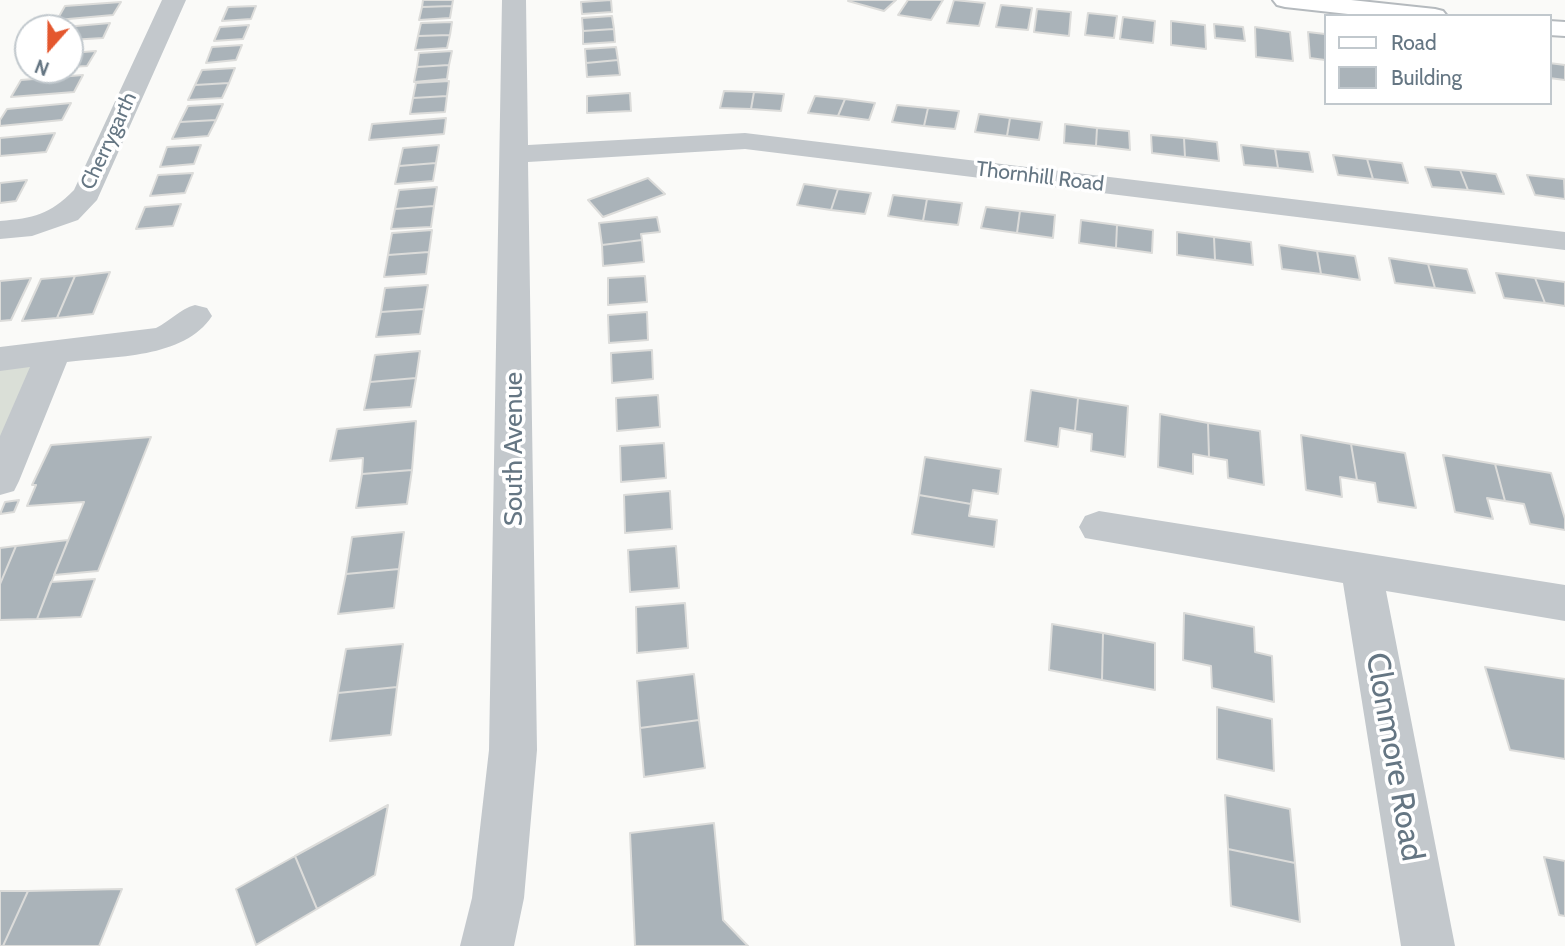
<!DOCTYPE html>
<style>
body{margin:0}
#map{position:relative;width:1565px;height:946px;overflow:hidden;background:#fafaf8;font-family:Cabin,sans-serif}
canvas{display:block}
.legend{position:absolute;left:1324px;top:14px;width:228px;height:91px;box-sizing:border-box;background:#fff;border:2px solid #c1c8cd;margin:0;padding:9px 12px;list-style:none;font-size:21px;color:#657683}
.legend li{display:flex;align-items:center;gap:14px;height:35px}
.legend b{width:35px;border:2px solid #c1c8cd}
.north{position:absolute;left:14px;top:14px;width:70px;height:70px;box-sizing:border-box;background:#fff;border:2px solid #c1c8cd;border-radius:50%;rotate:201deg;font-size:19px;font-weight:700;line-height:28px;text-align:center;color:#657683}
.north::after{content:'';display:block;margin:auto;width:24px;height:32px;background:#e4572e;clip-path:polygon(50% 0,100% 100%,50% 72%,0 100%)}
</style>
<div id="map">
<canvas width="1565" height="946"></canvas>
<ul class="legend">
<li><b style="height:9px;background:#fff"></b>Road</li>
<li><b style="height:19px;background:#aab3b9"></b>Building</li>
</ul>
<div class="north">N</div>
</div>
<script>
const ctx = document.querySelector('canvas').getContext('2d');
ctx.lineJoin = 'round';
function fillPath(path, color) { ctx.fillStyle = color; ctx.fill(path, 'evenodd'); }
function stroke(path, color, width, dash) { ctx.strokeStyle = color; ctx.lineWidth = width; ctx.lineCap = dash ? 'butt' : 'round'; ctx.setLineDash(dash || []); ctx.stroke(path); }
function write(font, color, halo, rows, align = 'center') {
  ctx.font = font + ' Cabin,sans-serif'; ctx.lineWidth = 7; ctx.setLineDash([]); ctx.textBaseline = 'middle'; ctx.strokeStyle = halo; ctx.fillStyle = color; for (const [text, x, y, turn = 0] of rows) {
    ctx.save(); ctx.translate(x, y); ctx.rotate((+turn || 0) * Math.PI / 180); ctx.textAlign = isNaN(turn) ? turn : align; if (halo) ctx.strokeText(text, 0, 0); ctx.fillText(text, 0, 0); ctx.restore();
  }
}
fillPath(new Path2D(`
 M30 364 32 377 0 450V367Z`), '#dadfd7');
const building = new Path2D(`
 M423 0H453L452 6 422 7Z
 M611 0 612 12 582 14 581 2Z
 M850 0H896L884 11 848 1Z
 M908 0H943L931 20 898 15Z
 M954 0 985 3 979 26 947 23Z
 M121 2 113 15 57 20 65 6Z
 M1001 5 1032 8 1028 30 996 27Z
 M256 6 251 19 222 21 228 7Z
 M452 6 450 18 419 20 422 7Z
 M1037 9 1071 12 1069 36 1034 32Z
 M1088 13 1117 16 1114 38 1085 35Z
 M612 16 614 29 583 31 582 18Z
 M1123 17 1155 21 1153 43 1120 39Z
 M1171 21 1205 25 1206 49 1171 45Z
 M452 22 450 35 418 36 421 23Z
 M110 23 103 38 70 40V28H53Z
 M1214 24 1243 27 1245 41 1215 38Z
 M249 25 243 39 214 41 220 27Z
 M1255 27 1290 32 1293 61 1256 57Z
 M614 29 615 42 583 44V31Z
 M1308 32 1325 34V60L1310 58Z
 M450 35 447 48 415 50 418 36Z
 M242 45 236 60 206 63 212 47Z
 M616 47 618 60 586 63 585 49Z
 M96 51 87 66 70 67V53Z
 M452 51 449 65 417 67 419 53Z
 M618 60 620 75 587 77 586 63Z
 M1549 63 1565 65V80L1549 78Z
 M449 65 447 79 414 82 417 67Z
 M235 68 229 83 195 85 202 70Z
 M83 75 74 92 11 97 21 80Z
 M449 81 447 96 413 98 416 83Z
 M229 83 222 98 188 100 195 85Z
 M724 91 754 92 751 109 720 108Z
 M754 92 784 94 781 111 751 109Z
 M630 93 631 111 587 113V96Z
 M447 96 445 112 410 114 413 98Z
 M815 96 845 99 838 116 808 113Z
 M845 99 875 103 869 120 838 116Z
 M71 103 62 120 0 126V120L7 109Z
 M223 104 216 120 180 122 188 106Z
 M897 105 928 108 924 126 892 122Z
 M928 108 959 111 955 129 924 126Z
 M979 114 1010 118 1007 136 975 132Z
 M446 118 444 134 369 140 372 124Z
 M1010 118 1042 122 1039 140 1007 136Z
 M216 120 208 136 172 139 180 122Z
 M1065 124 1097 128 1096 146 1064 143Z
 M1097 128 1129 131 1130 150 1096 146Z
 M55 133 46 152 0 156V138Z
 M1151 135 1184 138 1185 157 1152 153Z
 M1184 138 1217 142 1219 161 1185 157Z
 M201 145 194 164 160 167 167 147Z
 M439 145 436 163 399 166 403 148Z
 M1241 145 1275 149 1278 168 1244 165Z
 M1275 149 1309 152 1313 172 1278 168Z
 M1333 155 1367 159 1373 179 1338 175Z
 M1367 159 1402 163 1408 183 1373 179Z
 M436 163 433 181 395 184 399 166Z
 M1425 167 1460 170 1468 190 1432 187Z
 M1460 170 1496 174 1504 194 1468 190Z
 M193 173 185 193 150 196 158 175Z
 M1527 175 1564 179 1565 199 1535 195Z
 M648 178 665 194 603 217 588 200Z
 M27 180 16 201 0 203V183Z
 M804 184 838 189 831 210 797 205Z
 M437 187 434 206 395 209 399 190Z
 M838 189 871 193 865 214 831 210Z
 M893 195 927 199 923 221 888 216Z
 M927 199 962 203 958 225 923 221Z
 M181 204 173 226 136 229 145 207Z
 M434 206 431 227 391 229 395 209Z
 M986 207 1020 211 1017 233 981 228Z
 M1020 211 1055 215 1053 238 1017 233Z
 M657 217 660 232 641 234 642 240 602 245 599 223Z
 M1081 220 1117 225 1116 248 1079 243Z
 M1117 225 1153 230 1152 253 1116 248Z
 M432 230 429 252 388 255 392 233Z
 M1177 232 1214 237 1215 260 1177 255Z
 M1214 237 1251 242 1253 265 1215 260Z
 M642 240 644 262 603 266 602 245Z
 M1279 245 1317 251 1321 274 1282 269Z
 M1317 251 1355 256 1360 280 1321 274Z
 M429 252 426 274 384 277 388 255Z
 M1389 258 1428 264 1435 288 1395 283Z
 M1428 264 1467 269 1475 293 1435 288Z
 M110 272 93 314 57 318 75 276Z
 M1496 273 1535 278 1545 303 1504 298Z
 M75 276 57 318 22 321 41 279Z
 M645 276 647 302 608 305V278Z
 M31 278 11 320 0 321V281Z
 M1535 278 1565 282V306L1545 303Z
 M428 285 424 309 381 312 385 288Z
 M424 309 420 334 376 337 381 312Z
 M647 312 648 340 609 343 608 315Z
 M652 350 653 379 612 383 611 353Z
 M420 351 416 378 370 382 375 355Z
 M416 378 411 407 364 410 370 382Z
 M1031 390 1078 398 1075 431 1060 428 1058 447 1025 441Z
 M658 395 660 427 617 431 616 398Z
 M1078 398 1128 406 1125 457 1091 451 1092 434 1075 431Z
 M1160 414 1208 423 1209 457 1193 454V474L1158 467Z
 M416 421 412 470 362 474 363 458 330 461 337 429Z
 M1208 423 1260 431 1264 485 1228 478 1227 460 1209 457Z
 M1301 435 1351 444 1357 480 1340 477 1342 497 1306 490Z
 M151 437 98 571 54 575 84 502 27 506 36 485H32L51 445Z
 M664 443 666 478 621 482 620 446Z
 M1351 444 1405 453 1416 508 1378 502 1375 483 1357 480Z
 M1443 455 1495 464 1505 501 1487 498 1493 519 1455 512Z
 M925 457 1001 469 998 494 973 490 971 504 919 495Z
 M1495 464 1551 473 1565 519V530L1530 524 1524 504 1505 501Z
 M412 470 407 504 356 508 362 474Z
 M670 491 672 529 625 533 624 495Z
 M919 495 971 504 969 516 997 520 994 547 912 534Z
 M19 500 14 512 0 514 5 502Z
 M404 532 399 569 346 574 352 537Z
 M68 540 37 619 0 620V584L16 546Z
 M16 546 0 584V548Z
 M676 546 679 588 630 592 628 550Z
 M399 569 394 608 338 614 346 574Z
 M95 579 81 617 37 619 51 582Z
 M685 603 688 648 637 653 636 607Z
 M1184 613 1254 627 1255 652 1272 656 1274 702 1212 688 1211 666 1183 660Z
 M1052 624 1103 633 1102 680 1049 670Z
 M1103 633 1155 643V690L1102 680Z
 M403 644 397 687 338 693 346 649Z
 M1485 667 1565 679V759L1510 750Z
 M694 674 699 720 640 728 637 681Z
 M397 687 391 735 330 741 338 693Z
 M1217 707 1272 719 1274 771 1217 759Z
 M699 720 705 768 644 777 640 728Z
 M1225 795 1290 809 1295 863 1228 849Z
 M388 805 375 875 317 909 295 856Z
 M714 823 723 920 748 946H635L630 833Z
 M1228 849 1295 863 1300 922 1231 906Z
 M295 856 317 909 256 945 236 889Z
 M1544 857 1565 861V916L1559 915Z
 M122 889 99 946H3L28 891Z
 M0 891H28L3 946H0Z`);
fillPath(building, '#aab3b9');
stroke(building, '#dcdcda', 2);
const major = new Path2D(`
 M1273 0H1351L1435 9 1443 11 1447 16H1366L1285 7 1277 5Z
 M1549 21 1565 22V36L1549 35Z`);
stroke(major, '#b5babe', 4);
fillPath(new Path2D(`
 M162 0H186L97 200 78 220 32 236 0 239V221C34 218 49 215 74 190Z
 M502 0H526L528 145 745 133 1565 232V250L745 149 528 162 537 750 524 898 514 946H460L472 898 489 750Z
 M195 305 207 308 212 316C184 359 114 356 67 362L19 481 14 491 0 495V436L30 367 0 371V347L156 328C170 321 180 309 195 305Z
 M1099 511 1565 585V621L1386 591 1455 946H1401L1343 583 1085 538 1079 527 1085 516Z`), '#c3c8cc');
fillPath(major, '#fff');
write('21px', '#657683', '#fff', [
 ["Cherrygarth",109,141,-65],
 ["Thornhill Road",1040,177,7]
]);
write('26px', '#657683', '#fff', [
 ["South Avenue",514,449,-90]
]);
write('32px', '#657683', '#fff', [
 ["Clonmore Road",1394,757,80]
]);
</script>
